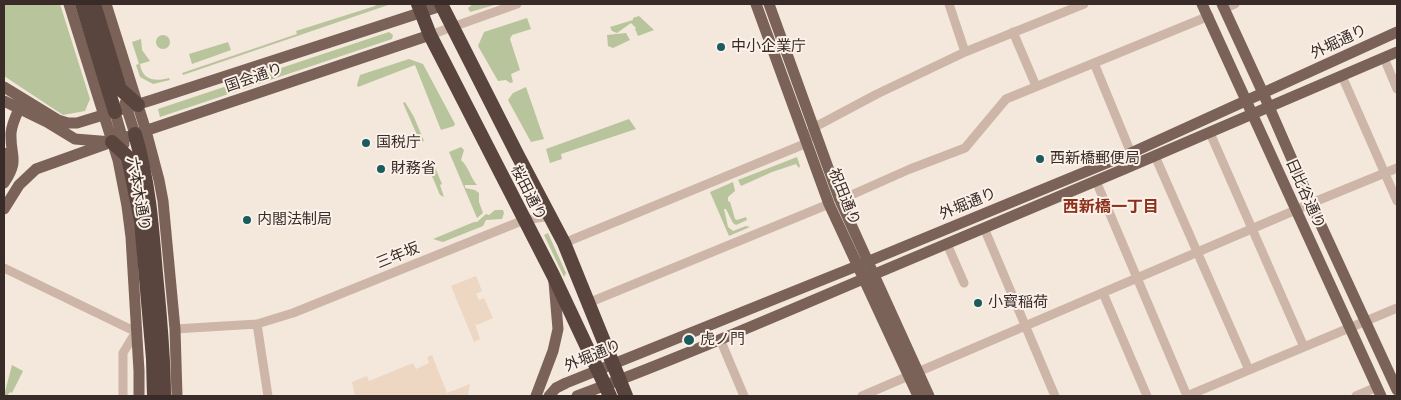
<!DOCTYPE html>
<meta charset="utf-8">
<style>
body{margin:0}
#map{position:relative;width:1401px;height:400px;overflow:hidden;background:#f4e7dc;font-family:Manrope,sans-serif}
canvas{display:block}
.frame{position:absolute;inset:0;border:5px solid #392c28;pointer-events:none}
</style>
<div id="map">
<canvas width="1401" height="400"></canvas>
<div class="frame"></div>
</div>
<script>
const ctx = document.querySelector('canvas').getContext('2d');
ctx.lineJoin = 'round';
function fillPath(path, color) { ctx.fillStyle = color; ctx.fill(path, 'evenodd'); }
function stroke(path, color, width, dash) { ctx.strokeStyle = color; ctx.lineWidth = width; ctx.lineCap = dash ? 'butt' : 'round'; ctx.setLineDash(dash || []); ctx.stroke(path); }
function write(font, color, halo, rows, align = 'center') {
  ctx.font = font + ' Manrope,"Noto Sans JP",sans-serif'; ctx.lineWidth = 4; ctx.setLineDash([]); ctx.textBaseline = 'middle'; ctx.strokeStyle = halo; ctx.fillStyle = color; for (const [text, x, y, turn = 0] of rows) {
    ctx.save(); ctx.translate(x, y); ctx.rotate((+turn || 0) * Math.PI / 180); ctx.textAlign = isNaN(turn) ? turn : align; if (halo) ctx.strokeText(text, 0, 0); ctx.fillText(text, 0, 0); ctx.restore();
  }
}
fillPath(new Path2D(`
 M4 4H60L90 99 85 111 63 115 4 76Z
 M376 4H391L183 75 182 73 297 34 296 31 375 6Z
 M473 4H498L470 12 468 8Z
 M639 16 654 30 638 36 635 29 636 28 631 23 617 33 612 31 610 27 633 20V18Z
 M527 18 531 29 512 35 510 39 520 70 511 74 513 82 510 83 506 80 498 81 478 46 484 32Z
 M389 32 393 35 392 39 160 117 158 109Z
 M626 33 630 40 613 48 608 46 607 35Z
 M156 42a7 7 0 1 1 14 0a7 7 0 1 1-14 0Z
 M141 39 142 50 150 61 140 64C142 80 155 82 169 78L170 80 153 84 140 77 136 65 139 64 132 42Z
 M228 42 231 50 192 64 189 54Z
 M409 59 423 64 455 124 454 126 441 130 415 65 358 87 357 85 360 75Z
 M526 87 544 139 531 142 508 100 513 93Z
 M405 102 414 117 424 141 420 142 403 103Z
 M629 119 636 129 561 154 562 159 550 163 546 149Z
 M461 147 464 150 461 160C469 167 470 177 477 185H465V188L475 190 479 193V202L483 213 477 218 449 152Z
 M797 157 800 166 799 168 796 164 772 172 741 186 738 180Z
 M432 160 442 184 440 185 444 197 440 195 426 162Z
 M733 182 735 191 728 197V201L730 202 735 219 737 220 746 217 747 220 736 225 733 223 726 209H724L728 227 733 231 746 226 750 227 729 236 710 192Z
 M495 210H503L504 213 502 219 486 220 483 226 443 242 433 239 474 222H477L486 214 489 215Z
 M548 233 566 273 564 277 544 235Z
 M12 365 23 371 12 393 10 392 7 396H4Z`), '#b8c49b');
fillPath(new Path2D(`
 M476 276 482 291 476 294 479 300 484 298 493 318 477 325 475 324 480 339 474 342 451 286Z
 M432 355 447 393 470 384 468 396H355L352 382 367 376 369 381 413 363 416 369 429 363 427 357Z`), '#edd7c2');
stroke(new Path2D(`
 M949 4 965 52
 M1224 9 1235 4
 M1013 32 1036 86
 M430 35 517 4
 M1384 58 1397 89
 M1094 63 1131 153
 M1342 76 1397 201
 M1210 133 1304 347
 M1155 156 1249 370
 M1096 181 1187 396
 M840 200 910 169 965 148 1006 99 1209 16
 M984 228 1055 396
 M564 243 807 143 813 128 877 94 965 52 1084 4
 M947 244 964 283
 M4 268 130 329 137 330 123 353V396
 M1103 293 1147 396
 M588 303 829 204
 M257 324 268 396
 M175 329 257 324 293 313 524 220 551 216
 M720 339 744 396
 M862 396 1319 200 1397 168
 M1187 396 1397 308
 M1356 396 1377 387`), '#cdb6a7', 9);
stroke(new Path2D(`
 M69 4 118 160 127 206 131 237 139 371V396
 M106 4 146 131 159 180 163 201 175 329 177 396
 M756 4 829 204 918 396
 M769 4 839 198 929 396
 M1202 4 1381 396
 M1222 4 1263 93 1314 210 1397 390
 M4 87 58 120 68 123H77L152 100 441 6
 M4 101 47 122 75 139 112 142 430 35
 M125 103 135 134
 M115 112 124 144
 M4 153V170
 M4 183C20 159 10 157 11 133 12 122 18 112 22 102
 M4 209 19 185 36 169 106 144
 M536 396 553 351 558 329 554 282
 M549 396 556 388 566 383 857 266 1131 153 1397 32
 M577 396C677 359 776 316 875 274 1049 201 1224 127 1397 52`), '#7b6258', 11);
stroke(new Path2D(`
 M82 4 115 112
 M94 4 120 89 138 105
 M418 4 430 35 553 275 610 396
 M441 4 517 154 564 243 626 396
 M135 134C149 183 152 224 156 274 160 315 164 355 164 396
 M112 142 128 157 141 221 153 359 154 396`), '#5a453e', 14);
for (const [x, y, r, color] of [
 [721,47,5,"#1a5c5d"],
 [366,143,5,"#1a5c5d"],
 [1040,159,5,"#1a5c5d"],
 [381,169,5,"#1a5c5d"],
 [247,220,5,"#1a5c5d"],
 [978,303,5,"#1a5c5d"],
 [689,340,6,"#1a5c5d"]
]) { const dot = new Path2D(); dot.arc(x, y, r, 0, 2 * Math.PI); ctx.fillStyle = color; ctx.fill(dot); stroke(dot, '#fbf1e9', 2); }
write('15px', '#392c28', '#fbf1e9', [
 ["外堀通り",1339,42,-25],
 ["国会通り",254,78,-19],
 ["桜田通り",528,193,63],
 ["六本木通り",138,194,80],
 ["日比谷通り",1305,194,66],
 ["祝田通り",844,197,68],
 ["外堀通り",968,204,-22],
 ["三年坂",398,256,-22],
 ["外堀通り",593,356,-22]
]);
write('15px', '#392c28', '#fbf1e9', [
 ["中小企業庁",731,47],
 ["国税庁",376,143],
 ["西新橋郵便局",1050,159],
 ["財務省",391,169],
 ["内閣法制局",257,220],
 ["小寳稲荷",988,303],
 ["虎ノ門",700,340]
], 'left');
write('bold 16px', '#8d301c', '#fbf1e9', [
 ["西新橋一丁目",1111,208]
]);
</script>
